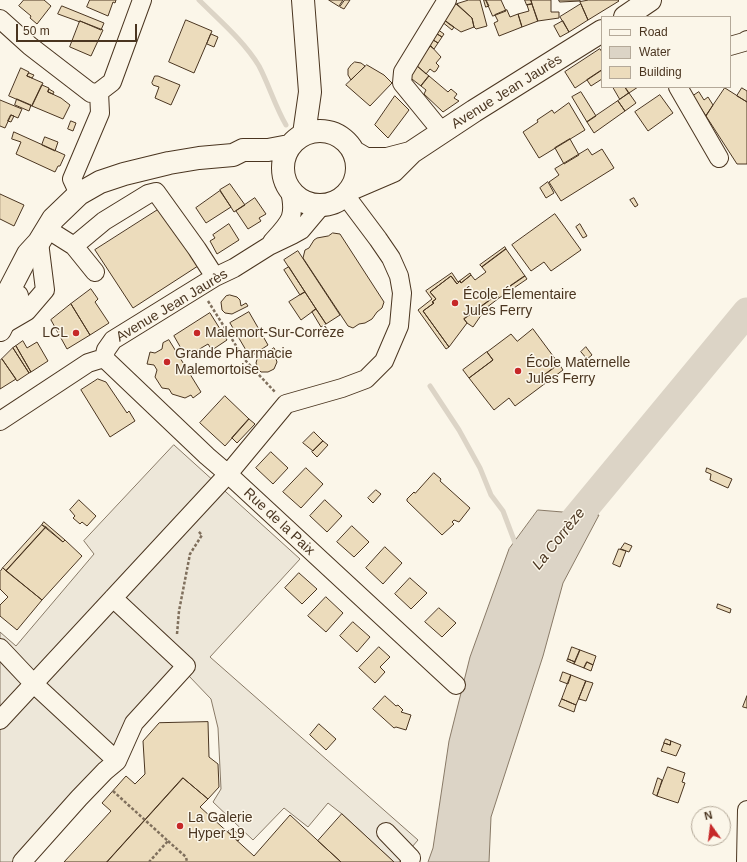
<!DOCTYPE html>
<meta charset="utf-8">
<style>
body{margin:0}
#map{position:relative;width:747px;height:862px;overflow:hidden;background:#fbf6e9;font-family:Helvetica,sans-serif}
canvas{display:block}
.legend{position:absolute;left:601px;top:16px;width:130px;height:72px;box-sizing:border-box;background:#fbf6e9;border:1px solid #b4a999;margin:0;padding:5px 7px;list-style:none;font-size:12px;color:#4a3520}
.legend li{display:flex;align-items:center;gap:8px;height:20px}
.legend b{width:20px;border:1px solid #b4a999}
.north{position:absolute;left:691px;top:806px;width:40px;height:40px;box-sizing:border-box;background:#fbf6e9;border:1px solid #b4a999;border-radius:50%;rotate:346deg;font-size:11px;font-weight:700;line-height:16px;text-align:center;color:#4a3520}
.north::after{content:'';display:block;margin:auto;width:14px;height:18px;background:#c62828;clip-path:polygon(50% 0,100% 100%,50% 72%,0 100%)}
.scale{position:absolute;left:16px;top:24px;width:121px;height:18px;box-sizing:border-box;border:2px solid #4a3520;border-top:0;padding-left:5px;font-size:12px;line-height:14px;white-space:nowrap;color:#4a3520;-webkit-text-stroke:3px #fbf6e9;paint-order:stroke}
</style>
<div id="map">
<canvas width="747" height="862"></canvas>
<ul class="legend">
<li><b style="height:5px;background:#fbf6e9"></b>Road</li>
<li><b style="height:11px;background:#dcd4c6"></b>Water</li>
<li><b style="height:11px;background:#ecdcbc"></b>Building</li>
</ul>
<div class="north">N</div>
<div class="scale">50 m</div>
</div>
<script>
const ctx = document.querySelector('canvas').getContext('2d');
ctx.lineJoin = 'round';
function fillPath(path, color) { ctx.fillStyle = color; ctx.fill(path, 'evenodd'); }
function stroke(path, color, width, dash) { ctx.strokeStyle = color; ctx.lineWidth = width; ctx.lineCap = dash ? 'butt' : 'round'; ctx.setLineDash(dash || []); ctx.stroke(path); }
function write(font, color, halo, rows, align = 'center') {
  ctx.font = font + ' Helvetica,sans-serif'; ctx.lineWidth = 3; ctx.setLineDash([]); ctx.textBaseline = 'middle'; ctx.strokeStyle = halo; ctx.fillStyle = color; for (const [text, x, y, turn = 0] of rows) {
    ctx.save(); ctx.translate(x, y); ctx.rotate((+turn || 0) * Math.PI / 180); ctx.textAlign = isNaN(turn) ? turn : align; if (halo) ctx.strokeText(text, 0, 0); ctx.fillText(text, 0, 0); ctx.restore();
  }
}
const parking = new Path2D(`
 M174 445 300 559 210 657 418 840 399 862H394L342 814 328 803 308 827 284 808 253 840 213 802 221 789 218 728 211 699 188 675 142 726 95 794 32 862H0V632L16 646 94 554 84 541Z`);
fillPath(parking, '#ede7d9');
stroke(parking, '#887966', 1);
const water = new Path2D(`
 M538 510 599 515 563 583 543 656 491 817 489 862H428L433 848 449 741 470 657 509 549Z`);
fillPath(water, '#dcd4c6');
stroke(water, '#887966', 1);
stroke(new Path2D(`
 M199 0C220 21 244 41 259 66 269 85 275 106 286 125
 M430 386 459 430 480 468 491 495 503 511 517 548`), '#dcd4c6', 5);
stroke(new Path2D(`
 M554 545 747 312`), '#dcd4c6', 29);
const building = new Path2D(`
 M24 0H44L51 6 37 24 30 18 31 16 19 6Z
 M90 0H116L115 3 113 2 108 16 87 7Z
 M329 0H343L339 6Z
 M345 0H350L344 9 340 7Z
 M469 0H480L487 26 476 29 474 27 472 18 457 4Z
 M484 0H486L489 6 486 7Z
 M486 0H501L506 11 493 16Z
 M525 0H531L532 4 527 5Z
 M531 0H551V12H559V18L538 21Z
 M559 0H580V1L560 2Z
 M589 0H618L619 1 588 20 580 2Z
 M456 4 472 18 474 27 461 32 449 24 443 19Z
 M532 4 538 21 522 27 518 14 529 11 527 5Z
 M581 4 588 20 569 32 560 17Z
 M62 6 104 23 101 30 80 21V22L58 14Z
 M507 10 510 17 518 14 522 27 499 36 494 23 498 21 495 15Z
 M443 19 454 27 452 30 441 21Z
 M186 20 212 31 194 73 169 62Z
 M80 21 103 30 91 56 70 47Z
 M563 21 569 32 560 37 554 26Z
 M437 29 444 34 442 37 434 32Z
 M434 32 442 37 438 43 430 38Z
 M211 34 218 37 214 47 207 44Z
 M430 38 438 43 434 49 427 44Z
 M431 46 441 57 436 63 439 66 436 71 434 72 430 69 426 74 416 65Z
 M600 49 602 52V70L575 88 565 72Z
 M355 62 361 63 365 66 351 80 348 75V69L351 65Z
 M367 65 384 75 392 83 370 106 346 85Z
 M416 65 429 76 421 86 408 76Z
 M21 68 29 72 27 76 43 83 32 106 9 96Z
 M602 70V79L591 86 587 80Z
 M29 73 34 75 32 78 27 76Z
 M155 76H158L180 85 171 105 155 98 159 87 153 85 152 83Z
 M429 76 448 92 451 89 457 94 454 98 459 101 443 112 424 94 426 90 421 86Z
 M42 85 49 88 48 92 61 98 70 105 63 119 32 106Z
 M613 87H625L629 93 620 99Z
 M625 87H638L629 93Z
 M725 88 747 102V164H737L706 116Z
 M742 88 747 91V102L737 96Z
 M49 89 54 92 53 94 48 92Z
 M581 92 596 116 587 122 572 97Z
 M699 92 704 100 708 97 713 105 706 116 693 96Z
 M629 93 636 103 625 111 618 101Z
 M660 95 673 113 648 131 635 112Z
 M395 96 409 110 388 138 375 125Z
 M17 99 31 105 29 111 15 105Z
 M0 100 22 109 18 118 11 115 5 128 0 126Z
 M618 101 625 111 594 133 587 122Z
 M569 103 585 130 539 158 523 132 538 122 537 120 552 110 554 113Z
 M11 115 14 116 11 122 8 121Z
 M71 121 76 123 73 131 68 129Z
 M14 132 65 155 60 166H58L55 172 16 154 21 142 12 139Z
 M45 137 58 142 55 151 42 145Z
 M570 139 579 155 564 164 555 148Z
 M588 149 592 155 602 149 614 168 561 201 549 182 559 175 555 169Z
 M548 182 554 193 546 198 540 188Z
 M230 184 245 205 234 212 220 190Z
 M220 191 231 207 206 223 196 208Z
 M0 194 24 205 14 226 0 219Z
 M255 198 266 214 259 218 261 221 248 229 236 211Z
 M634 198 638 205 635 207 630 200Z
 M164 206 201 264 133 308 95 250Z
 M555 214 581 250 551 271 544 262 531 271 512 245Z
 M229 224 239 240 217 254 210 241 215 238 213 235Z
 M580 224 587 236 583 238 576 227Z
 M333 233 340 234 384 302 382 308 377 312 372 319 365 323 359 324 353 328 348 326 303 258 305 250 309 248 314 240 317 238 328 236Z
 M505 247 506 249 482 267 480 265Z
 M506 249 525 276 506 289 508 292 499 298 497 295 464 319 467 323 449 347 423 311 434 303 432 302 436 299 430 292 451 276 457 284 460 281 461 283 471 275 475 280 486 272 482 267Z
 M298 251 340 315 326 324 284 260Z
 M289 267 305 292 300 295 284 270Z
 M452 273 458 282 470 273 471 275 461 283 460 281 457 284 451 276 430 292 436 299 432 302 434 303 423 311 449 347 446 349 418 310 432 299 426 291Z
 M525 276 527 279 508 292 506 289Z
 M91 289 98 299 95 302 109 323 90 335 71 304Z
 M305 292 316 309 301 320 289 302Z
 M230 295 237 297 240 300 241 306 246 303 248 306 232 314 225 313 222 310 221 302 226 296Z
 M497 295 499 298 486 308 473 327 467 323 464 319Z
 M71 304 90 335 67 349 51 320Z
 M316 309 326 324 321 327 312 312Z
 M249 312 268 345 250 357 230 323Z
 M210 313 227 340 212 350 208 344 186 357 174 336Z
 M533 329 559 364 543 376 547 382 515 406 509 398 494 410 469 378 493 360 487 352 511 334 517 341Z
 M169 340 201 392 193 398 191 395 185 398 172 394 169 389 162 388 155 377 157 370 154 365 147 364 150 352 155 353 162 349 163 343Z
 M23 341 27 348 37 342 48 361 31 372 16 346Z
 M16 346 31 372 29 373 13 348Z
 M586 347 592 355 587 359 581 352Z
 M13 348 29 373 17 381 2 359Z
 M274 348 276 351 272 354 276 359 277 362 274 369 268 372H261L259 370 256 363 258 356 260 354 262 356Z
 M487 352 493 360 469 378 463 370Z
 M2 359 16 379 0 389V361Z
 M559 364 563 370 547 382 543 376Z
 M98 379 106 382 127 413 129 411 135 421 110 437 81 390Z
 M225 396 249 419 225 446 200 423Z
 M249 419 255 424 237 443 232 438Z
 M314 432 323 441 313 451 303 443Z
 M323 441 328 445 317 457 312 452Z
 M271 452 288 468 273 484 256 468Z
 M306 468 323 484 301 508 283 492Z
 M707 468 732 479 728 488 710 480 711 474 706 472Z
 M434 473 441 479 440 481 470 508 459 522 454 520 452 522 454 524 442 535 407 501V499L414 492 415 493Z
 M376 490 381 494 373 503 368 498Z
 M79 500 96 516 87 526 82 522 80 524 73 518 75 516 70 510Z
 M325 500 342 516 327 532 310 516Z
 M44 522 65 540 63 542 42 525Z
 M42 525 46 527 6 571 3 568Z
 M352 526 369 542 354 557 337 542Z
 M46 527 63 542 65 540 82 556 42 600 6 571Z
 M625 543 632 546 629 552 621 549Z
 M385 547 402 563 383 584 366 568Z
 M619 549 626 551 620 567 613 564Z
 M3 568 42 600 17 630 0 616V605L8 597 0 589V572Z
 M299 573 317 589 302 604 285 588Z
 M410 578 427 593 411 609 395 594Z
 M326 597 343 613 326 632 308 616Z
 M718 604 731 609 730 613 717 608Z
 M439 608 456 623 442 637 425 622Z
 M353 622 370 637 357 652 340 636Z
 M379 647 390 657 380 667 385 672 375 683 359 668Z
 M572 647 580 650 575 662 568 659Z
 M580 650 596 656 593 665 587 662 584 668 574 664Z
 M568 659 575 662 574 664 567 661Z
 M587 662 593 665 591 671 584 668Z
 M563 672 571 675 568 684 560 681Z
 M571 675 586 681 576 705 562 699Z
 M586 681 593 683 586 701 579 699Z
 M385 696 396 706 398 705 403 710 401 712 411 715 406 730 396 727 394 728 373 709Z
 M747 696V708L743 707Z
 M562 699 576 705 574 712 559 706Z
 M208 722 209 757 218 764 219 787 208 799 183 778 107 862H64L111 811 102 803 126 776 135 784 145 774 143 741 159 723Z
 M319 724 336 739 326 750 310 735Z
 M666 739 671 741 670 745 664 743Z
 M671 741 681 745 676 756 661 751 664 743 670 745Z
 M668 767 685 773 682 782 685 783 678 803 657 796Z
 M183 778 208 799 200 807 254 856 290 815 341 862H107Z
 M658 778 662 780 657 796 653 794Z
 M342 814 394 862H341L318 841Z
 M232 828 241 837 238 841 228 832Z`);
fillPath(building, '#ecdcbc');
stroke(building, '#4a3520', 1);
const minor = new Path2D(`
 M0 19 30 46 91 93 99 92
 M730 46 744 42 747 40
 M678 87 719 158
 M99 92 112 82 142 0
 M442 132 402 83 403 72 447 0
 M79 194 72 179 100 113 99 92
 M47 229 74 246 104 221 148 194 156 192 197 249 215 277
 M272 242C290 222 296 218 290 191
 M74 246 95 272
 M3 325 27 311 45 290 39 242
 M104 358 207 456 228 474 456 685
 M104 358 106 350 113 340 215 277 234 268 269 246 292 235 301 230 322 205
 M0 421 88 363 104 358
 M0 648 34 684 117 761
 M0 720 228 474 286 404 342 388 366 379 384 361 399 326 402 293 399 276 391 258 378 239 345 195
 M386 832 411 858 410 862
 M22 862 79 798 105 771 117 761 134 723 186 666 113 598
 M746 862 747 810`);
const major = new Path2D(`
 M303 0 310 92 304 134
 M625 17 650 0
 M283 168a37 37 0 1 1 74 0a37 37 0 1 1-74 0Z
 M354 152 366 159H387L410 153
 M351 189 393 171 412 152 474 111 602 31
 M0 308 28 254 39 242 53 219 79 194 100 182 124 174 169 163 199 158 233 155 243 150H268L289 146
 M0 330 17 296`);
stroke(minor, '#4a3520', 20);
stroke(major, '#4a3520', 24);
stroke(new Path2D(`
 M208 301 245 360 275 392
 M177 634 179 611 190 554 202 535 198 531
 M113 791 168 841 149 862
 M168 841 186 857 187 862`), '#7f6f5c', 2.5, [3, 2]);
stroke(minor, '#fbf6e9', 18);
stroke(major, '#fbf6e9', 22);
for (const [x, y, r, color] of [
 [455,303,4,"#c62828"],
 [76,333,4,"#c62828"],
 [197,333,4,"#c62828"],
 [167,362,4,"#c62828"],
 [518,371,4,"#c62828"],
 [180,826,4,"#c62828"]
]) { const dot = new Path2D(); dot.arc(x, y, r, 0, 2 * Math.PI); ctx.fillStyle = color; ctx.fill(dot); stroke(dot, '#fbf6e9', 1.5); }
write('14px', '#4a3520', '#fbf6e9', [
 ["Avenue Jean Jaurès",507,92,-32],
 ["Avenue Jean Jaurès",172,306,-31],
 ["Rue de la Paix",279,522,43]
]);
write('14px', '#4a3520', '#fbf6e9', [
 ["École Élementaire",463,295],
 ["Jules Ferry",463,311],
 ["LCL",68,333,"right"],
 ["Malemort-Sur-Corrèze",205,333],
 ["Grande Pharmacie",175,354],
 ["Malemortoise",175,370],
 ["École Maternelle",526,363],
 ["Jules Ferry",526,379],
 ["La Galerie",188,818],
 ["Hyper 19",188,834]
], 'left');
write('italic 15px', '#4a3520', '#fbf6e9', [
 ["La Corrèze",559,539,-51]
]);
</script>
